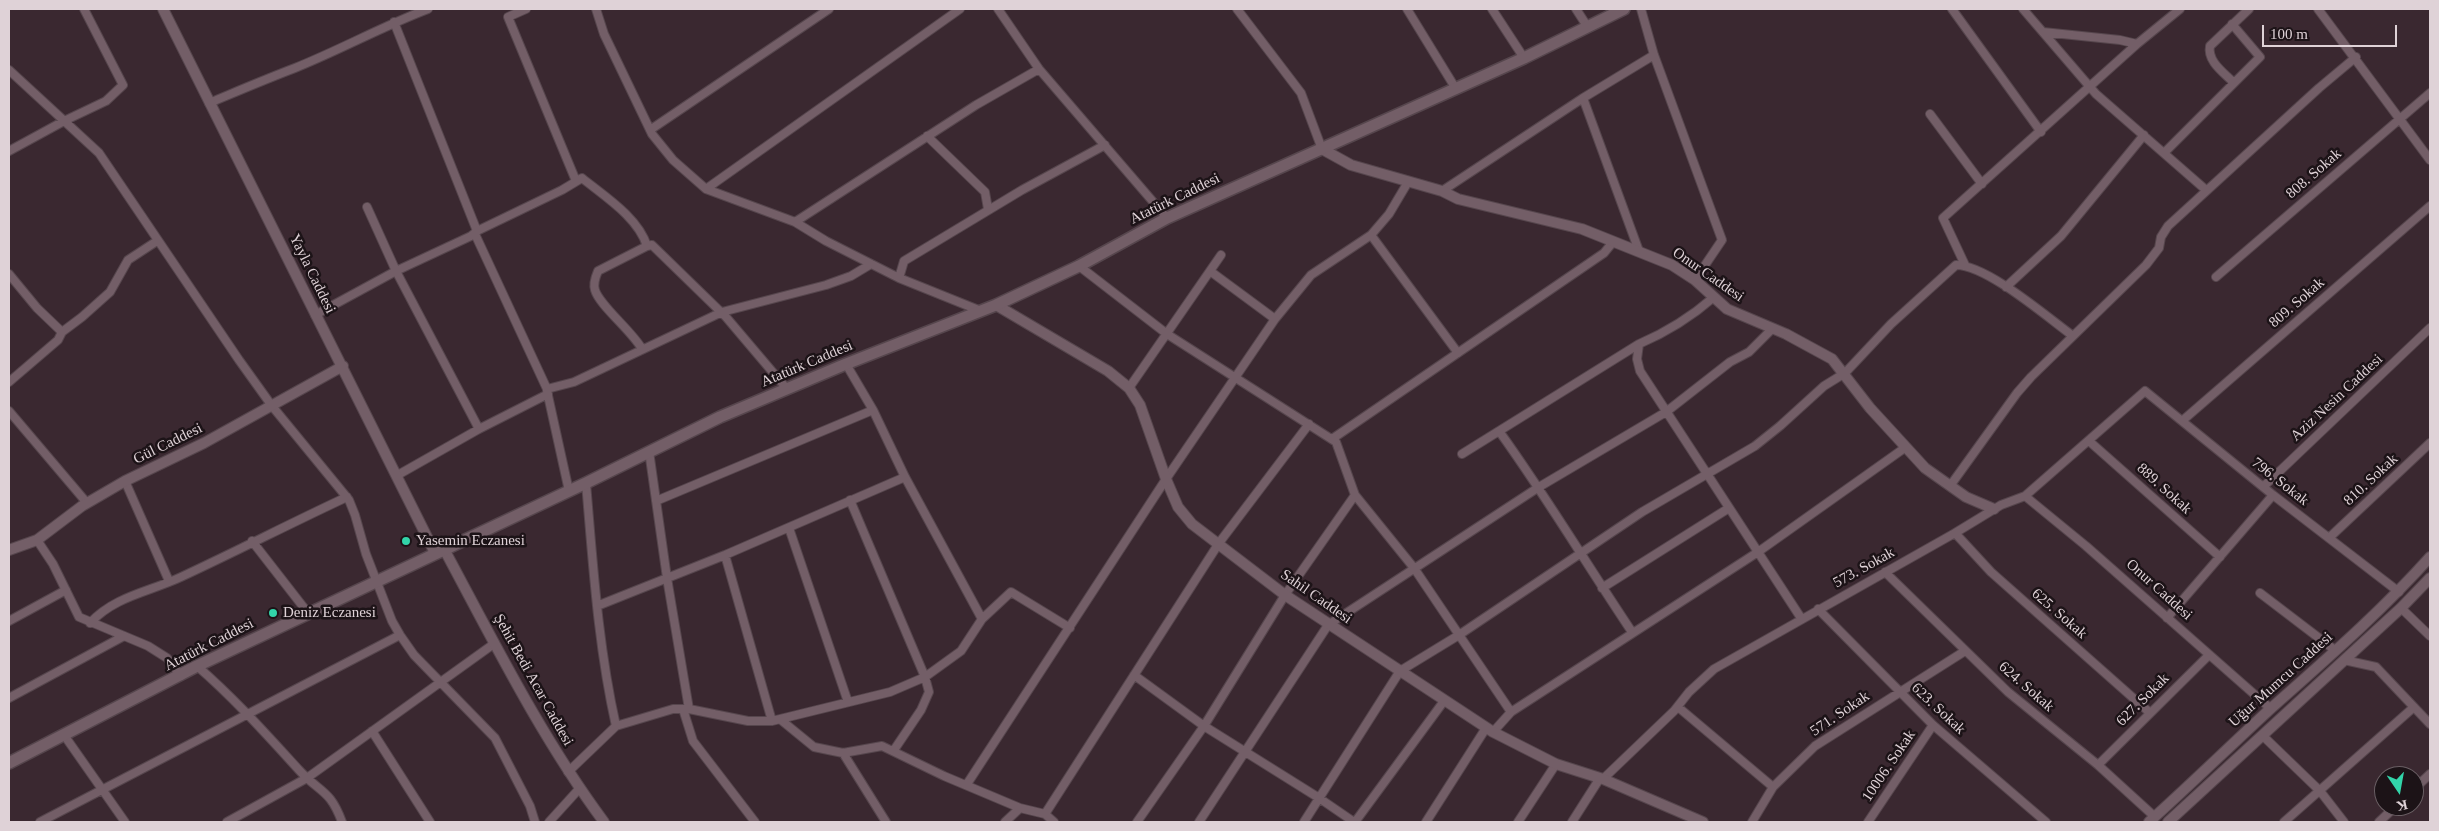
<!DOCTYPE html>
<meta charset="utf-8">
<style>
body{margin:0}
#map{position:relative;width:2439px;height:831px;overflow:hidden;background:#3a2830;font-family:Georgia,serif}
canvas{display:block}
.frame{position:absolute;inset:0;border:10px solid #dfd2d7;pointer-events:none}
.north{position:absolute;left:2374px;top:766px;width:50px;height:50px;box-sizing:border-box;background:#1c1317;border:1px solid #6a5f64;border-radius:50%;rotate:168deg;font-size:14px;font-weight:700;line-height:20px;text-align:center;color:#dfd2d7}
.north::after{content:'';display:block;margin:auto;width:18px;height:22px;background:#32d4a9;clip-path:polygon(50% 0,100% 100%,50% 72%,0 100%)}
.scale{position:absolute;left:2262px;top:25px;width:135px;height:22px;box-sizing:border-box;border:2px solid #dfd2d7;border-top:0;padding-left:6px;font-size:15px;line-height:18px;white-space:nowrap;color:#dfd2d7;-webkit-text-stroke:4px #1c1317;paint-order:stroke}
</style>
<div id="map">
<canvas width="2439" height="831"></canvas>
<div class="frame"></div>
<div class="north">K</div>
<div class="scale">100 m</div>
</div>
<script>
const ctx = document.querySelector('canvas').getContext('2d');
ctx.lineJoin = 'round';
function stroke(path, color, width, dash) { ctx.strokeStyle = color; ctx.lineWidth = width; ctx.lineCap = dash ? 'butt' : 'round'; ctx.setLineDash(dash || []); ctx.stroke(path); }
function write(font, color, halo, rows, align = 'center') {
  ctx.font = font + ' Georgia,serif'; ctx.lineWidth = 5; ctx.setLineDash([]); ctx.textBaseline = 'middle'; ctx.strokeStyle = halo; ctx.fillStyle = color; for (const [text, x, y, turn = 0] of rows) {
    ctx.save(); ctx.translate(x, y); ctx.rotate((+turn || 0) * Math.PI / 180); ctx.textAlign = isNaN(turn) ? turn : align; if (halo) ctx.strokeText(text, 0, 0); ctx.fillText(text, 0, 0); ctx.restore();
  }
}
const minor = new Path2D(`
 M526 9 508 17 576 181
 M596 9 604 34 652 134 673 160 706 189 795 222 826 241 899 278 981 311
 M998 9 1039 69 1167 218
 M1237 9 1301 93 1322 149
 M1407 9 1456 89
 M1492 9 1524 58
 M1576 9 1587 26
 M1641 9 1654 55 1722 240 1695 280
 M1952 9 2041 132
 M2023 9 2096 94 2206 190
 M2318 9 2430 160
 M2043 32 2120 40 2137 44 2180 9
 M9 70 99 153 239 360 272 406 349 500 355 515 366 554 392 621 400 635 414 655 495 738 530 806 535 822
 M2233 82C2223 72 2207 61 2210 46L2249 9
 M1583 98 1639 251
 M209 103C238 91 266 79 295 68 340 50 383 26 428 9
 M1930 114 1982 184
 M650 130 829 9
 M927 136 985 192 988 209
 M9 151 64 121 106 101 123 85 84 9
 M2164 153 2260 57 2232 24
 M706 189 960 9
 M1442 191 1583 98 1654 55
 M367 207 396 271 479 429
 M795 222 976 105 1039 69
 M477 231 562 190 582 178C604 196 638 217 647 246
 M475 234 547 389 574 382 722 312 826 285 851 276 871 264
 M1371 235 1458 353
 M1965 265 1943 218 2137 44
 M1079 266 1167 334 1336 442 1355 495 1414 568 1511 712
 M1210 271 1275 319
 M9 274 37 308 62 332 82 317 110 292 128 260 157 241
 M2216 277 2430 93
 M899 278 904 261 1022 190 1105 145
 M2006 287 2061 236 2144 135
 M1714 297C1691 317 1667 332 1639 344L1637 359 1640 371 1801 618
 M315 315 396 271 471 236 477 231 394 22
 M642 349C632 331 599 305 595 290 593 284 595 278 598 271L647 246 652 245 726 317 787 389
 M846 364 873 410 905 477 982 619
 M9 382 58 340 62 332
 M1129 388 1221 255
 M547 391 569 491
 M9 411 87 503
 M2182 421 2430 206
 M1499 431C1546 496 1587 565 1632 632
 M1332 439 1604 253 1613 242
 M2089 441 2220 557
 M649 451 667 578 689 709
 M1462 454 1639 344
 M396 476 479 429 548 394
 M125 481 169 581
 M586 483C593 564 598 646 616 726
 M1950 486 2017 393 2031 377 2146 265 2159 248 2161 237 2168 226 2319 88 2356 57
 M2263 487 2430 328
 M2025 496 2086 546 2271 709
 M850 500 925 677 929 692 921 710 894 750
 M656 501 873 410
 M789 528 848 702
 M1955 533 1991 572 2149 712
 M2330 537 2430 443
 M37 540 53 564 79 617 148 646 167 658 181 676
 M252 541 308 613
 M725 555 772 721
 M1885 572 2008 692 2098 765 2155 817
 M1602 588 1729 508
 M2260 593 2336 651
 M597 606 725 555 905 477
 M2401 608 2430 636
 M1818 609 1933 725 2046 822
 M2167 618 2273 495
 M9 621 66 590
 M90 623C115 596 149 592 181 577 237 551 291 523 347 497
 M2344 660 2376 667 2430 724
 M197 666C234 698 266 734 299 770 320 793 330 789 342 822
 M1134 675 1204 726 1319 798 1354 822
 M9 698 124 636
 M1678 707 1773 787
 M683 709 693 741 755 822
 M781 720 814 747 843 753 882 746 944 776 1020 808 1045 814 1054 822
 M372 731 430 822
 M1493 732 1511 712 1758 552 1906 447
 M64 735 125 822
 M2262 735 2320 791 2344 822
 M843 753 886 822
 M2098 765 2209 655
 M568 772 616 726 673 709H689L748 721H772L890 692 925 677 961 651 982 619 1011 592 1070 628
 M1603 779 1674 711 1689 692 1714 669 1955 533 2001 505 2025 496 2145 391 2273 495 2399 592
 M967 784 1166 479 1275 319 1311 275 1371 235 1389 214 1408 182
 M2414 789 2430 774
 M1045 814 1219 543 1309 424
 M40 822 400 635
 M227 822 307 778 495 643
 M549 822 579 789
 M1005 822 1020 808
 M1137 822 1204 726 1285 595 1355 495
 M1199 822 1328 625 1539 487 1666 412 1730 362 1749 352 1772 329
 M1304 822 1400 671 1459 635 1642 512 1755 446 1780 426 1824 386 1845 373 1891 324 1956 265C1987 265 2047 317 2073 336
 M1355 822 1444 701
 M1426 822 1486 728
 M1518 822 1556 764
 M1572 822 1600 778
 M1752 822 1773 787 1815 746 1965 651
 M1868 822 1933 725
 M2284 822 2414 707
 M2379 822 2396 806`);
const tertiary = new Path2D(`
 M163 9 435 553
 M1322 149 1351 165 1442 191 1458 199 1582 229 1672 265 1695 280 1727 309 1786 334 1832 359 1870 408 1925 468 1966 497 1994 509
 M996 305 1108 371 1129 388 1140 405 1166 479 1178 507 1192 524 1285 595 1493 732 1556 764 1603 779 1703 822
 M444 549C494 642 541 737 604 822
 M9 550 37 540 82 506 125 481 204 443 343 366
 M2149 822C2189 786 2228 748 2268 711 2324 661 2380 613 2430 557
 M2168 822 2401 608 2430 578`);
const secondary = new Path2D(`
 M9 763 197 666 586 483 720 417 846 364 996 305 1079 266 1167 218 1524 58 1624 9`);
stroke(minor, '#56464d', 10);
stroke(tertiary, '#56464d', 12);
stroke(secondary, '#56464d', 14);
stroke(minor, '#735e67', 8);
stroke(tertiary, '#735e67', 10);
stroke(secondary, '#735e67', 11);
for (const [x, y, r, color] of [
 [406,541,5,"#32d4a9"],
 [273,613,5,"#32d4a9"]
]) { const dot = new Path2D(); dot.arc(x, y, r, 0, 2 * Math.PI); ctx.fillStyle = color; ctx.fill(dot); stroke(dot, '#1c1317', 2); }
write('15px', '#dfd2d7', '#1c1317', [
 ["808. Sokak",2314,174,-41],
 ["Atatürk Caddesi",1175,199,-26],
 ["Yayla Caddesi",312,274,64],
 ["Onur Caddesi",1708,275,35],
 ["809. Sokak",2297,303,-41],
 ["Atatürk Caddesi",807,364,-23],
 ["Aziz Nesin Caddesi",2337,398,-43],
 ["Gül Caddesi",168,444,-26],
 ["810. Sokak",2371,480,-43],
 ["796. Sokak",2280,482,38],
 ["889. Sokak",2164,489,42],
 ["573. Sokak",1864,568,-29],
 ["Onur Caddesi",2159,590,42],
 ["Sahil Caddesi",1316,597,35],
 ["625. Sokak",2059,614,41],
 ["Atatürk Caddesi",209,645,-27],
 ["Şehit Bedi Acar Caddesi",533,680,61],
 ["Uğur Mumcu Caddesi",2281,680,-42],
 ["624. Sokak",2026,687,41],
 ["627. Sokak",2143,700,-45],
 ["623. Sokak",1938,709,43],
 ["571. Sokak",1840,714,-34],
 ["10006. Sokak",1889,766,-56]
]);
write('15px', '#dfd2d7', '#1c1317', [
 ["Yasemin Eczanesi",416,541],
 ["Deniz Eczanesi",283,613]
], 'left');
</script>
